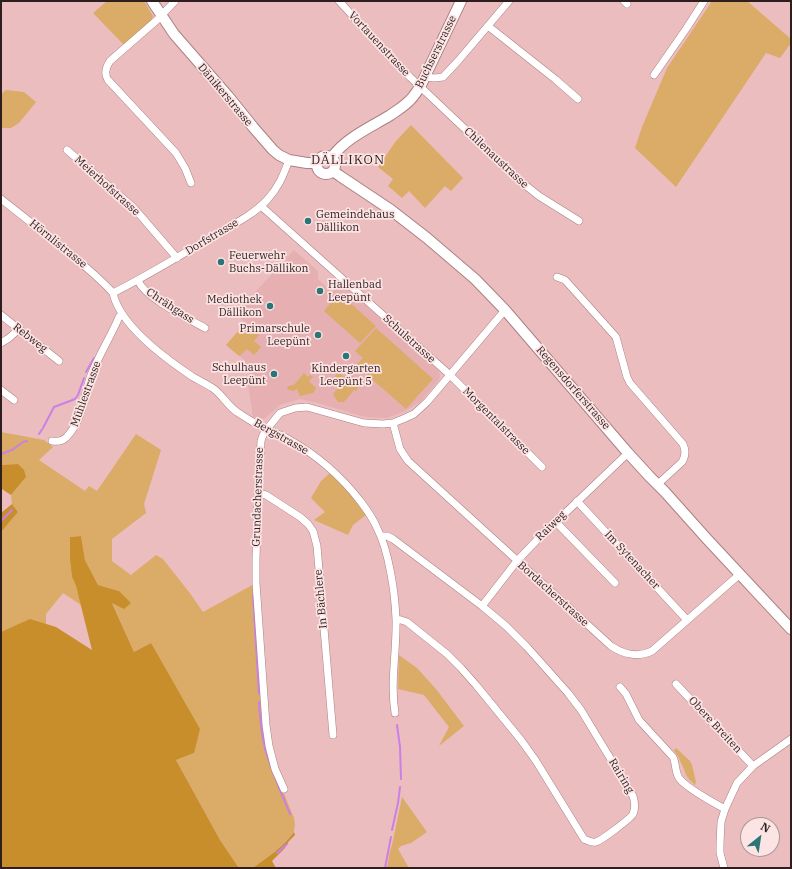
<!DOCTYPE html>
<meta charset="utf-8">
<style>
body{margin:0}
#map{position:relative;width:792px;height:869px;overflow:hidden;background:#ebbdbe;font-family:"IBM Plex Serif",serif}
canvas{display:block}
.frame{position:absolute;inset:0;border:2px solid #2f1e1e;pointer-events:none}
.north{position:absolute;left:740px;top:817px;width:40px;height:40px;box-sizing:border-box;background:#fce4e4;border:1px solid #aa9595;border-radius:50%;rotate:30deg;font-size:11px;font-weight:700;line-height:16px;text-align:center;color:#2f1e1e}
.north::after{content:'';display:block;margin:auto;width:14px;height:18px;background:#2b7576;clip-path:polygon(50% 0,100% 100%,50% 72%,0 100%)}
</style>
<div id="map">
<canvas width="792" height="869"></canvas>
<div class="frame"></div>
<div class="north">N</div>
</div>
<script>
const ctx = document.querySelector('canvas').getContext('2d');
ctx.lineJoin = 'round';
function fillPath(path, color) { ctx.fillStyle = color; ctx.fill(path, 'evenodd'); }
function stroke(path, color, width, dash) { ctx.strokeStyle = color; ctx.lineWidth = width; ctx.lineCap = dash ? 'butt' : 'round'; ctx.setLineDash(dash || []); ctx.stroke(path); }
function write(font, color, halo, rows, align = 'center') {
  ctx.font = font + ' "IBM Plex Serif",serif'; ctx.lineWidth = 3.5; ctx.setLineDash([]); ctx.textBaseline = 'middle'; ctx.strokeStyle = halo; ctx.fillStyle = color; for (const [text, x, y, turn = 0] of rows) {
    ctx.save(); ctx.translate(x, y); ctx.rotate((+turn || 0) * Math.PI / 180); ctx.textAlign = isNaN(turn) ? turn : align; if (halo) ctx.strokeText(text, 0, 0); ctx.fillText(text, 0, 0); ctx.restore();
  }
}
fillPath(new Path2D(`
 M294 250 318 271V279L332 292 340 283 436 368 439 372 440 376 438 381 420 402 405 411 387 418 365 417 318 403 300 399 280 405 265 418 260 420 253 417 248 384 250 372V369L243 359 227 346 246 324 236 313Z`), '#e6afb1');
fillPath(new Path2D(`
 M107 1H144L153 16 151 21 124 45 93 13Z
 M712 1H747L791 39V43L780 58 766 53 676 187 635 148 642 127 667 68Z
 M6 90 24 92 36 102 19 123 11 128H1V94Z
 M411 125 463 178 451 191 445 186 425 208 409 191 402 198 388 186 393 179 378 167 396 141Z
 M339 293 376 326 360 343 324 311Z
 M245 323 259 335 254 341 261 347 254 355 247 349 243 353 239 356 226 345Z
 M376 328 433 379 406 409 356 365 363 358 355 351Z
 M339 372 346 379 350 374 362 384 356 391 354 390 344 402H338L333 394 342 383 335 376Z
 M304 373 308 377 310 375 313 377 309 381 316 388 313 393 300 396 297 389 293 391 287 389 288 386 294 385Z
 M1 432 44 440 53 447 39 460 85 491 89 486 97 491 136 434 161 450 144 504 146 513 112 539V561L131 575 156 555 163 559 189 592 203 612 256 583 266 725 283 791 294 818C295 822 295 827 294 831 293 837 261 864 255 867 251 869 244 868 239 868L220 840 176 760 194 753 151 643 134 652 112 602 119 591 98 585 85 560 81 536 70 537V560L72 577 76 586 81 605 63 593 46 614V625L30 620 1 632V532L18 512 12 504 11 495 26 477 18 464 1 465Z
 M330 473C344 486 355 499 366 515L353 525 348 535 314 520 325 512 311 498 321 481Z
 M399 655 417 668 436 689 464 726 439 746 449 727 424 695 398 689Z
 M676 748 690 761 692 765 696 782 695 785C691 781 686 777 685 772L678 756 674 750Z
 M402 797 427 832 411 843 401 846 398 849 409 868H387L390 851 392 845Z`), '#daac67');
fillPath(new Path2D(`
 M18 464 24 470 26 477 11 495 2 489 1 490V465Z
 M12 504 18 512 1 532V513Z
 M81 536 85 560 98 585 119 591 131 603 124 609 112 603 134 652 151 643 200 729 194 753 176 760 220 840 239 868H1V632L30 619 56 627 92 650 76 586 72 577 70 560V537Z
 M294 832 295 835 289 841 285 848 272 861 276 868H253C266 859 286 844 294 832Z`), '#c88e2b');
stroke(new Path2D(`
 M86 372 94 358
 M39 434 43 428 54 407 75 399 78 395 84 378
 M1 454 12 450 23 442 27 441
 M1 521 12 510
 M253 595 259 694
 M259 702C260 717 261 733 265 748 271 771 281 792 290 814
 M397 725 400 747 401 779
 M392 830 398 803 400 787
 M277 853 287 844
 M385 868 391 837`), '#ca80e6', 2);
const street = new Path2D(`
 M175 1 157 20 110 61C106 67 104 74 108 80L176 153 185 168 191 183
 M339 1 384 50 410 77 520 181 539 196 579 221
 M624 1 627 4
 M488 26 555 79 578 99
 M654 75 686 29 704 1
 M424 77 435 78 443 77 458 61 509 1
 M67 150 134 208 177 258
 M1 199C24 217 47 235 69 253 84 266 100 278 113 293
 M261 206 450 375 542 467
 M557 277 565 280 616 337 627 377 630 383 683 444C686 451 686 456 682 462L658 484
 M138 281C147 299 187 318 205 328
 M113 293C120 326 166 359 193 377 200 381 207 384 214 389 223 396 228 406 237 412 245 417 253 423 261 426 270 431 279 434 288 439 317 455 341 476 361 502 367 510 373 518 377 528 389 551 395 593 396 619 397 650 390 682 395 713
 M113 293C147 276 179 256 212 237 230 226 252 216 267 200 279 187 283 176 289 160
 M1 315 59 361
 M1 343 9 338 19 329
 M1 390 14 400
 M393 423 400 449 408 461 611 646C623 654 638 658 652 651L740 574
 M52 441C61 442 65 440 70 433 83 417 84 394 91 375 99 355 111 336 119 317L122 314
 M258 493 266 495 300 517 308 524 313 531 317 546 333 735
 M577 501 687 620
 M555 521 615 583
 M381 536H387L393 539 482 606 506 626 527 647 568 693 581 710 633 796C635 802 636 807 633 814 630 819 602 840 596 842 591 843 588 841 584 839L536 761 521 740 476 685 461 668 447 654 407 622 401 620 396 619
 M482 606 517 561 555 521 559 519 628 453
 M676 684 753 766
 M620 687 626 694 639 720 673 757C676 763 675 772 679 778 685 787 714 803 725 809
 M284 789 275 769 269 746 266 725 256 583V559L258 493 261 441 263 435 267 429 280 413 295 408 307 407 364 423 383 424 393 423 403 419 414 414 427 402 505 310
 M724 868 720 853V844L721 822 725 809 737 783 753 766 791 739`);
const secondary = new Path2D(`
 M152 1 174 34 228 96 253 127 273 150 279 155 289 160 307 163H316
 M317 165a9 9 0 1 1 18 0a9 9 0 1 1-18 0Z
 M332 157C346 138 369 128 389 116 396 111 405 106 411 99 414 96 417 91 420 87L461 1
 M333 171 340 176 391 210 427 238 475 279 505 310 628 453 650 477 665 492 707 539 791 629`);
stroke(street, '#ac8082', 8);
stroke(secondary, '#ac8082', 12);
stroke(street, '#fff', 7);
stroke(secondary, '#fff', 10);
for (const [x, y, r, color] of [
 [308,221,4,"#2b7576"],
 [221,262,4,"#2b7576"],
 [320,291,4,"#2b7576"],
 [270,306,4,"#2b7576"],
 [318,335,4,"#2b7576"],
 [346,356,4,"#2b7576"],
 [274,374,4,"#2b7576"]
]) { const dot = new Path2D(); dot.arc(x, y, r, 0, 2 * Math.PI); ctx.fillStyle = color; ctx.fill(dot); stroke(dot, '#fce4e4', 1.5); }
write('11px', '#2f1e1e', '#fce4e4', [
 ["Vortauenstrasse",379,44,47],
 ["Buchserstrasse",436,52,-64],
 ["Dänikerstrasse",225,95,50],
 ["Chilenaustrasse",496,158,43],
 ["Meierhofstrasse",107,186,42],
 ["Dorfstrasse",212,237,-31],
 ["Hörnlistrasse",58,244,39],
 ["Chrähgass",170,306,33],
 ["Rebweg",30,338,38],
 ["Schulstrasse",409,339,42],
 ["Regensdorferstrasse",573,388,49],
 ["Mühlestrasse",86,394,-70],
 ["Morgentalstrasse",496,421,45],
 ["Bergstrasse",281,437,29],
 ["Grundacherstrasse",258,497,-88],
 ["Raiweg",551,526,-44],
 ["Im Sytenacher",632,560,47],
 ["Bordacherstrasse",553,594,42],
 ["In Bächlere",321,599,-95],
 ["Obere Breiten",715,725,47],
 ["Rairing",621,776,59]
]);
write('11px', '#2f1e1e', '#fce4e4', [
 ["Gemeindehaus",316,215],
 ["Dällikon",316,228],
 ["Feuerwehr",229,256],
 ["Buchs-Dällikon",229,269],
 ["Hallenbad",328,285],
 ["Leepünt",328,298],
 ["Mediothek",262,300,"right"],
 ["Dällikon",262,313,"right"],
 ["Primarschule",310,329,"right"],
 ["Leepünt",310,342,"right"],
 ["Schulhaus",266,368,"right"],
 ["Leepünt",266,381,"right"],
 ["Kindergarten",346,369,"center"],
 ["Leepünt 5",346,382,"center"]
], 'left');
ctx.letterSpacing = '1px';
write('13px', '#2f1e1e', '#fce4e4', [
 ["DÄLLIKON",348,160]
]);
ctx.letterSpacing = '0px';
</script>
